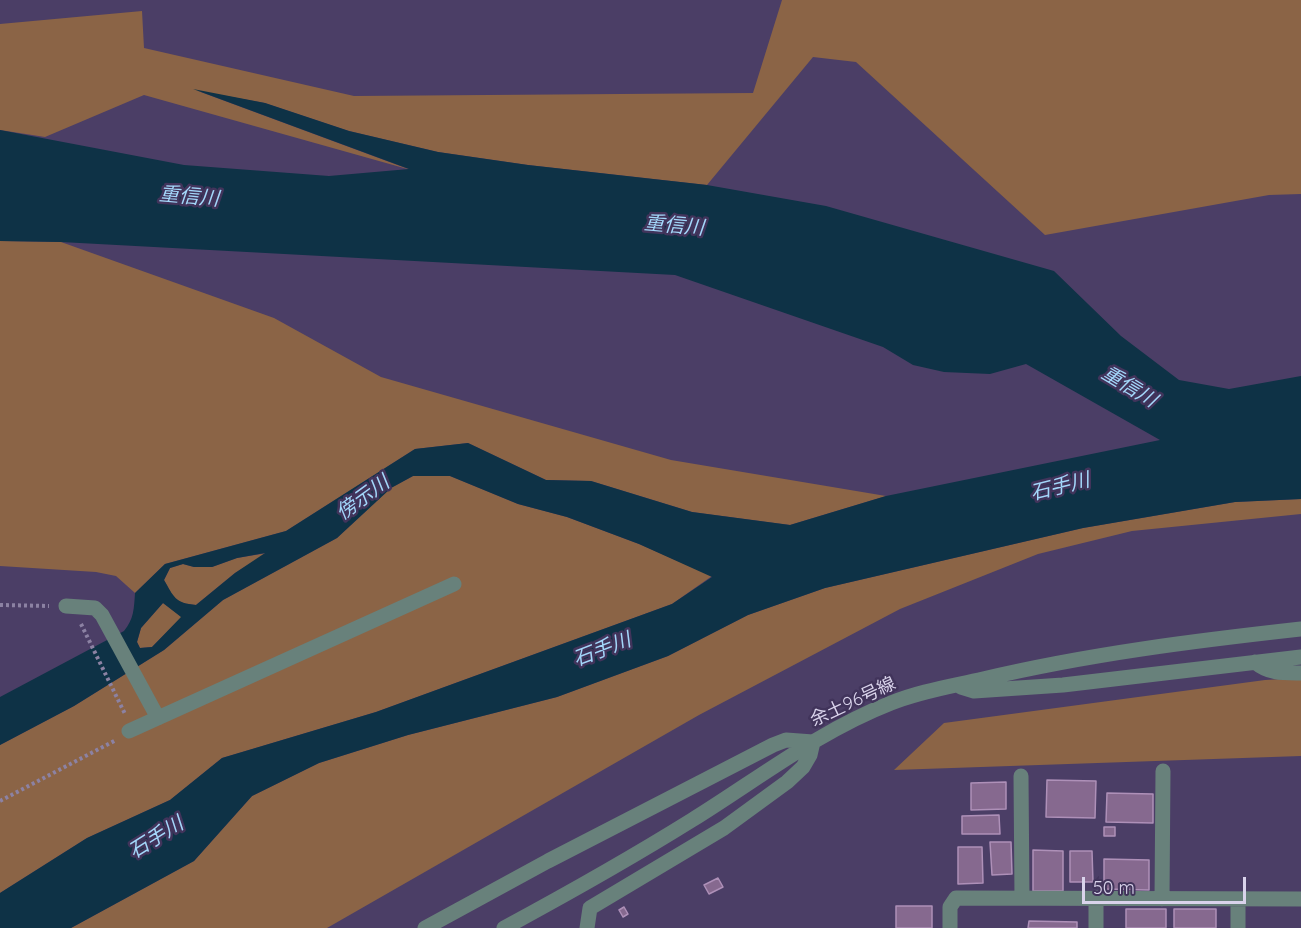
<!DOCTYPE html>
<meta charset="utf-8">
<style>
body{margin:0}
#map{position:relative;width:1301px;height:928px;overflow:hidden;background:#4b3e66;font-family:Quicksand,sans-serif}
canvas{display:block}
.scale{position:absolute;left:1082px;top:877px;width:164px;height:27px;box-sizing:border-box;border:3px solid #d9d3eb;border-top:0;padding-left:8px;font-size:18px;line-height:21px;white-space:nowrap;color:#d9d3eb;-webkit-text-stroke:4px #41345b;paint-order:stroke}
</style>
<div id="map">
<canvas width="1301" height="928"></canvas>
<div class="scale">50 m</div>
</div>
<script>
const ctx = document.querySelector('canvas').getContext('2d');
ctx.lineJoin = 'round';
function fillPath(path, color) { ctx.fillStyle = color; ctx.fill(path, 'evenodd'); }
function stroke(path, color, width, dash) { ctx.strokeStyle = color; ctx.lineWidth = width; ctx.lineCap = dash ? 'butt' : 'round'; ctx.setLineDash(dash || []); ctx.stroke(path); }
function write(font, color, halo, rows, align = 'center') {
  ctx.font = font + ' Quicksand,"Noto Sans JP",sans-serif'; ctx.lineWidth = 5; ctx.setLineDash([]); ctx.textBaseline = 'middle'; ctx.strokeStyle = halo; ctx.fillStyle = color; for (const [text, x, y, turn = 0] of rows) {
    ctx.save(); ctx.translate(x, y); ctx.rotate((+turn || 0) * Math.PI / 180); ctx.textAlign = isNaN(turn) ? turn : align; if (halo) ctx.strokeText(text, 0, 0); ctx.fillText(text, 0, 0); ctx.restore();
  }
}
fillPath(new Path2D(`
 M782 0H1301V194L1269 195 1045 235 856 62 813 57 707 185 528 165 438 152 349 131 265 103 198 91 411 170 144 95 45 137 0 130V24L142 11 144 48 354 96 753 93Z
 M0 241 61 242 274 318 381 377 671 460 886 496 790 525 692 512 591 481 546 480 468 443 415 449 286 531 165 564 135 593 116 576 96 572 0 566Z
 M413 476H450L518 504 567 517 639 544 712 576 672 604 376 712 222 758 170 800 87 838 0 893V745L74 706 164 650 223 600 337 538 391 488Z
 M1301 499V514L1132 531 1038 554 900 609 699 715 327 928H71L194 861 252 796 319 763 408 735 557 697 668 656 748 615 825 588 1083 528 1235 502Z
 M267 553 235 573 196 605C173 603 174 598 164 580L170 568 183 564 194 567H212L237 558Z
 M163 603 182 617 152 647 140 648 137 642 141 628Z
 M1301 678V756L894 770 944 723 1265 680Z`), '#8b6446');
fillPath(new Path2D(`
 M193 89 265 103 349 131 438 152 528 165 707 185 826 206 1054 271 1121 336 1179 380 1229 389 1301 376V499L1235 502 1083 528 825 588 748 615 668 656 557 697 408 735 319 763 252 796 194 861 71 928H0V893L87 838 170 800 222 758 376 712 672 604 712 577 639 544 567 517 518 504 450 476H413L391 488 337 538 223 600 164 650 74 706 0 745V697L124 631C134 619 134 608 135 593L165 564 286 531 415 449 468 443 546 480 591 481 692 512 790 525 886 496 1160 440 1026 364 990 374 944 372 913 365 883 347 675 275 61 242 0 241V130L184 165 329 176 409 169ZM265 553 235 573 196 605C175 603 174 597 164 580L170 568 183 564 194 567H212L237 558ZM163 603 181 617 152 647 140 648 137 642 141 628Z`), '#0e3246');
const building = new Path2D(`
 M1047 780 1096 781 1095 818 1046 817Z
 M1006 782V809L971 810V783Z
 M1107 793 1153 794V823L1106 822Z
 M999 815 1000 834H962V816Z
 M1104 827H1115V836H1104Z
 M990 842H1011L1012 874 992 875Z
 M958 847H982L983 883 958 884Z
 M1033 850 1063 851V891H1033Z
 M1070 851H1092L1093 882H1070Z
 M1104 859 1149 860V890L1104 889Z
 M718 878 723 887 709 894 704 885Z
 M896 906H932V928H896Z
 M624 907 628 914 623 917 619 910Z
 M1126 909H1166V928H1126Z
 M1174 909H1216V928H1174Z
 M1029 921 1077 922V928H1028Z`);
fillPath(building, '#86698f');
stroke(building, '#ae90b8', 1.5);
stroke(new Path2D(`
 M0 605 49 606
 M81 624 125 714
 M0 801 116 740`), '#8c82a3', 4, [3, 3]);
stroke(new Path2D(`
 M66 606 95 608 102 615 158 718
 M1255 662C1269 674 1284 673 1301 673
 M961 687 974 691 1063 685 1301 657
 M129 731 454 584
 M1021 776 1022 898
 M1162 899 1163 771
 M425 928 548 861 773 745 786 740 813 742 810 755 803 767 787 782 724 828 590 908 587 928
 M504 928C567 894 631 858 692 820 758 779 819 731 891 703 920 691 953 686 983 679 1089 654 1193 641 1301 629
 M950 928V907L956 898 1301 899
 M1096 928V898
 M1238 928V899`), '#68817b', 15);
write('18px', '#d9d3eb', '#41345b', [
 ["余土96号線",853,702,-25]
]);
write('italic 20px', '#a3d7fa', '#41345b', [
 ["重信川",189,197,5],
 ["重信川",674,226,5],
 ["重信川",1129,387,31],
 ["石手川",1060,487,-14],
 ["傍示川",363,498,-36],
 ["石手川",602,650,-21],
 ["石手川",156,838,-32]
]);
</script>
